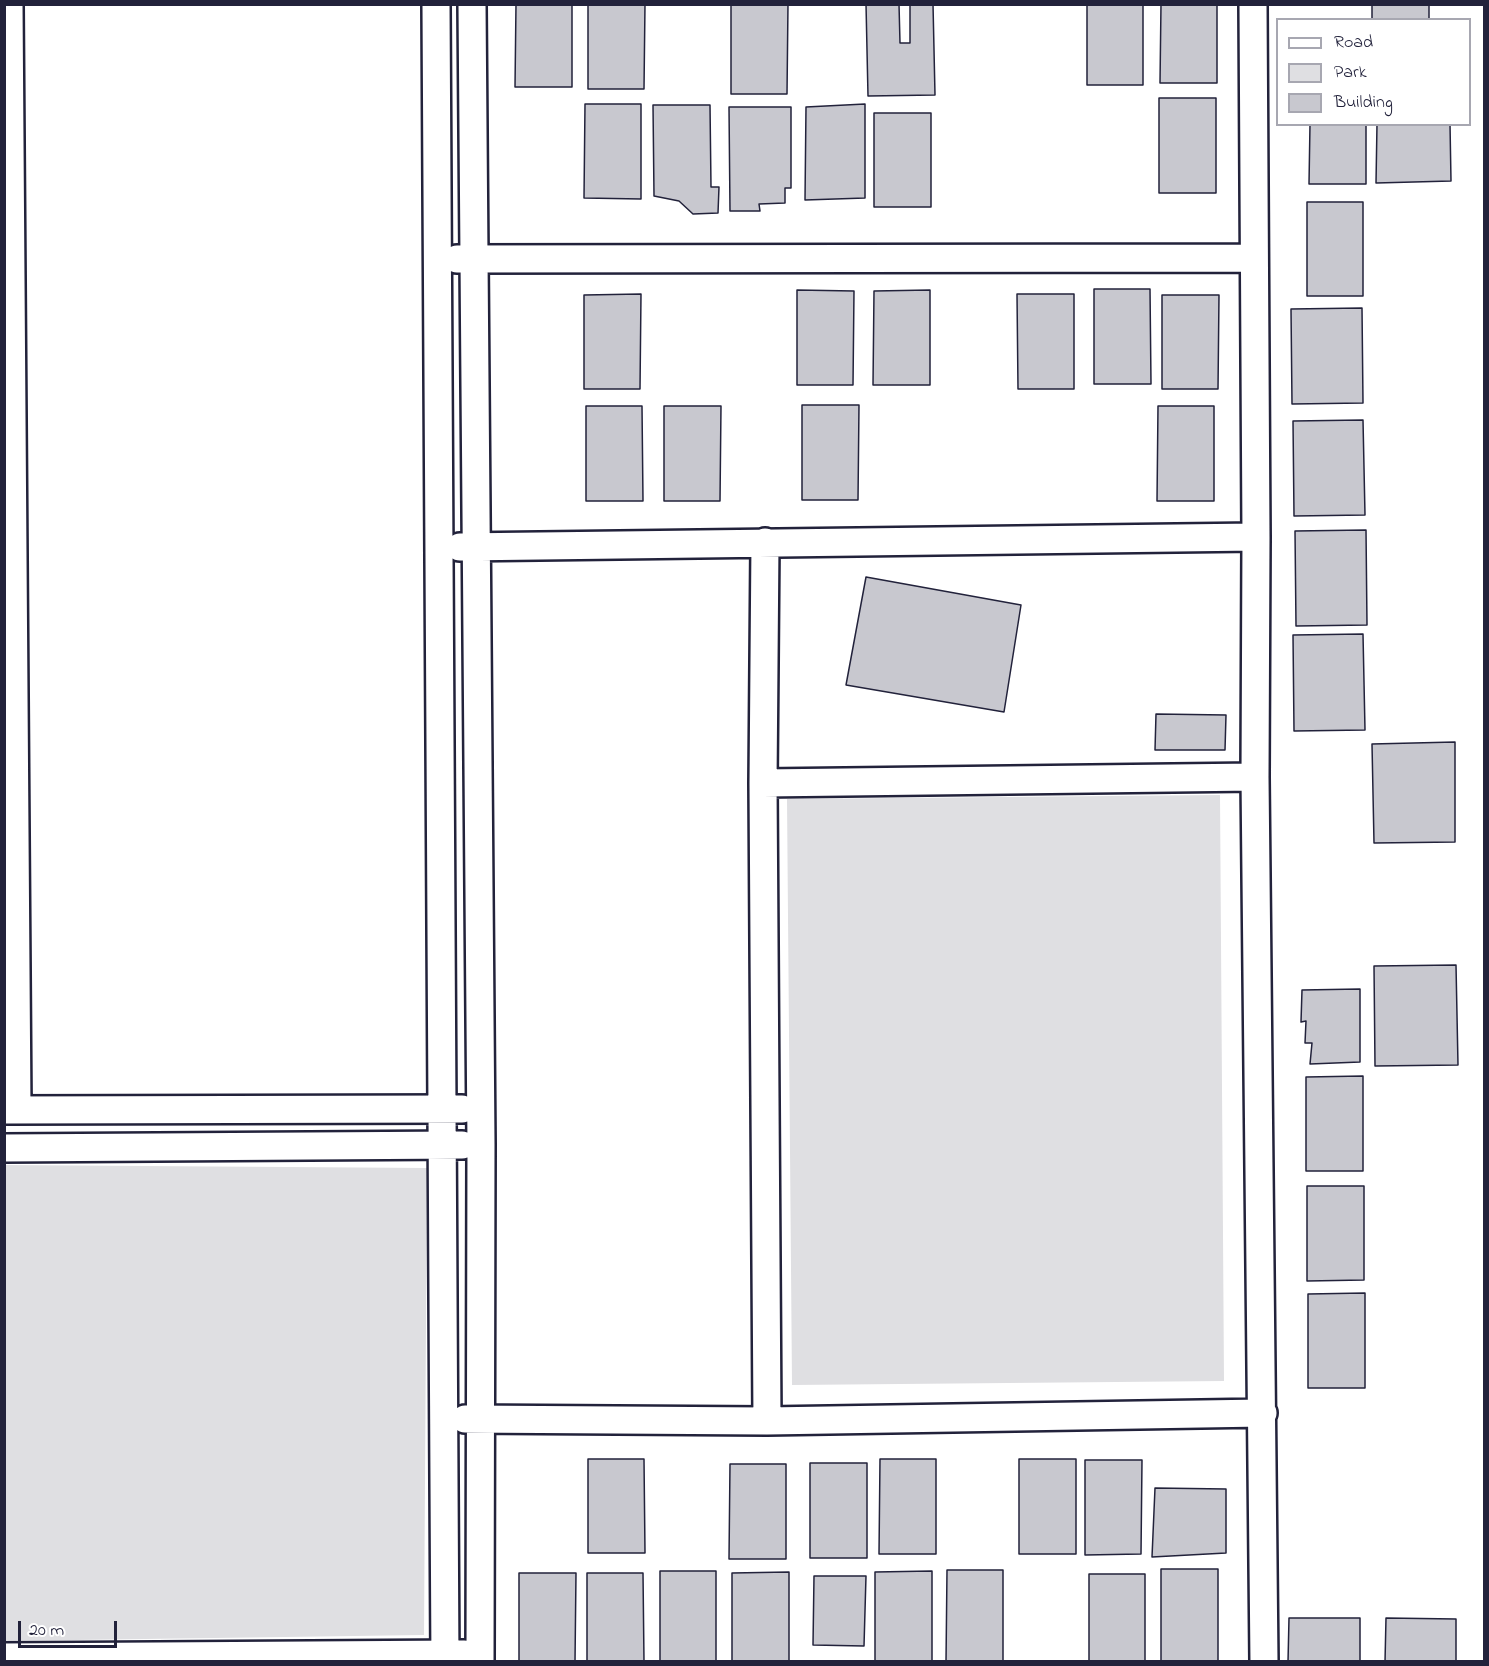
<!DOCTYPE html>
<style>
body{margin:0}
#map{position:relative;width:1489px;height:1666px;overflow:hidden;background:#fff;font-family:"Indie Flower",sans-serif}
canvas{display:block}
.frame{position:absolute;inset:0;border:6px solid #22223b;pointer-events:none}
.legend{position:absolute;left:1276px;top:18px;width:195px;height:108px;box-sizing:border-box;background:#fff;border:2px solid #a7a7b1;margin:0;padding:8px 10px;list-style:none;font-size:18px;color:#22223b}
.legend li{display:flex;align-items:center;gap:12px;height:30px}
.legend b{width:30px;border:2px solid #a7a7b1}
.scale{position:absolute;left:18px;top:1621px;width:99px;height:27px;box-sizing:border-box;border:3px solid #22223b;border-top:0;padding-left:8px;font-size:18px;line-height:21px;white-space:nowrap;color:#22223b;-webkit-text-stroke:4px #fff;paint-order:stroke}
</style>
<div id="map">
<canvas width="1489" height="1666"></canvas>
<div class="frame"></div>
<ul class="legend">
<li><b style="height:8px;background:#fff"></b>Road</li>
<li><b style="height:16px;background:#dfdfe2"></b>Park</li>
<li><b style="height:16px;background:#c8c8cf"></b>Building</li>
</ul>
<div class="scale">20 m</div>
</div>
<script>
const ctx = document.querySelector('canvas').getContext('2d');
ctx.lineJoin = 'round';
function fillPath(path, color) { ctx.fillStyle = color; ctx.fill(path, 'evenodd'); }
function stroke(path, color, width, dash) { ctx.strokeStyle = color; ctx.lineWidth = width; ctx.lineCap = dash ? 'butt' : 'round'; ctx.setLineDash(dash || []); ctx.stroke(path); }
fillPath(new Path2D(`
 M1220 795 1224 1381 792 1385 787 799Z
 M4 1165 427 1168 424 1635 5 1641Z`), '#dfdfe2');
const building = new Path2D(`
 M516 4H572V87H515Z
 M588 4H645L644 89H588Z
 M731 4H788L787 94H731Z
 M866 4H899L900 43H910V4H933L935 95 868 96Z
 M1087 4H1143V85H1087Z
 M1161 4H1217V83H1160Z
 M1372 4H1429V20H1372Z
 M1159 98H1216V193H1159Z
 M585 104H641V199L584 198Z
 M865 104V198L805 200 806 107Z
 M653 105H710L711 187H719L718 213 693 214 679 201 654 196Z
 M729 107H791V188H785V203L759 204 760 211H730Z
 M874 113H931V207H874Z
 M1310 124H1366V184H1309Z
 M1377 124H1450L1451 181 1376 183Z
 M1307 202H1363V296H1307Z
 M1094 289H1150L1151 384H1094Z
 M797 290 854 291 853 385H797Z
 M930 290V385H873L874 291Z
 M641 294 640 389H584V295Z
 M1017 294H1074V389H1018Z
 M1162 295H1219L1218 389H1162Z
 M1362 308 1363 403 1292 404 1291 309Z
 M802 405H859L858 500H802Z
 M586 406H642L643 501H586Z
 M664 406H721L720 501H664Z
 M1158 406H1214V501H1157Z
 M1363 420 1365 515 1294 516 1293 421Z
 M1366 530 1367 625 1296 626 1295 531Z
 M866 577 1021 605 1004 712 846 685Z
 M1363 634 1365 730 1294 731 1293 635Z
 M1156 714 1226 715 1225 750H1155Z
 M1455 742V842L1374 843 1372 744Z
 M1456 965 1458 1065 1375 1066 1374 966Z
 M1360 989V1062L1310 1064 1312 1043H1305L1306 1021 1301 1022 1302 990Z
 M1363 1076V1171H1306V1077Z
 M1307 1186H1364V1280L1307 1281Z
 M1365 1293V1388H1308V1294Z
 M588 1459H644L645 1553H588Z
 M880 1459H936V1554H879Z
 M1019 1459H1076V1554H1019Z
 M1085 1460H1142L1141 1554 1085 1555Z
 M810 1463H867V1558H810Z
 M730 1464H786V1559H729Z
 M1155 1488 1226 1489V1553L1152 1557Z
 M1161 1569H1218V1662H1161Z
 M947 1570H1003V1662H946Z
 M660 1571H716V1662H660Z
 M932 1571V1662H875V1572Z
 M789 1572V1662H732V1573Z
 M519 1573H576L575 1662H519Z
 M587 1573H643L644 1662H587Z
 M1089 1574H1145V1662H1089Z
 M814 1576H866L864 1646 813 1645Z
 M1289 1618H1360V1662H1288Z
 M1386 1618 1456 1619V1662H1385Z`);
fillPath(building, '#c8c8cf');
stroke(building, '#22223b', 1.5);
const street = new Path2D(`
 M9 4 17 1110
 M436 4 445 1662
 M472 4 481 1144 480 1662
 M1253 4 1256 537 1255 777 1264 1662
 M457 259 1254 258
 M765 542 763 783 767 1421 1263 1413
 M460 547 1256 537
 M763 783 1255 777
 M4 1110 462 1109
 M4 1148 462 1145
 M465 1419 767 1421
 M4 1657 464 1654`);
stroke(street, '#22223b', 32);
stroke(street, '#fff', 27);
</script>
